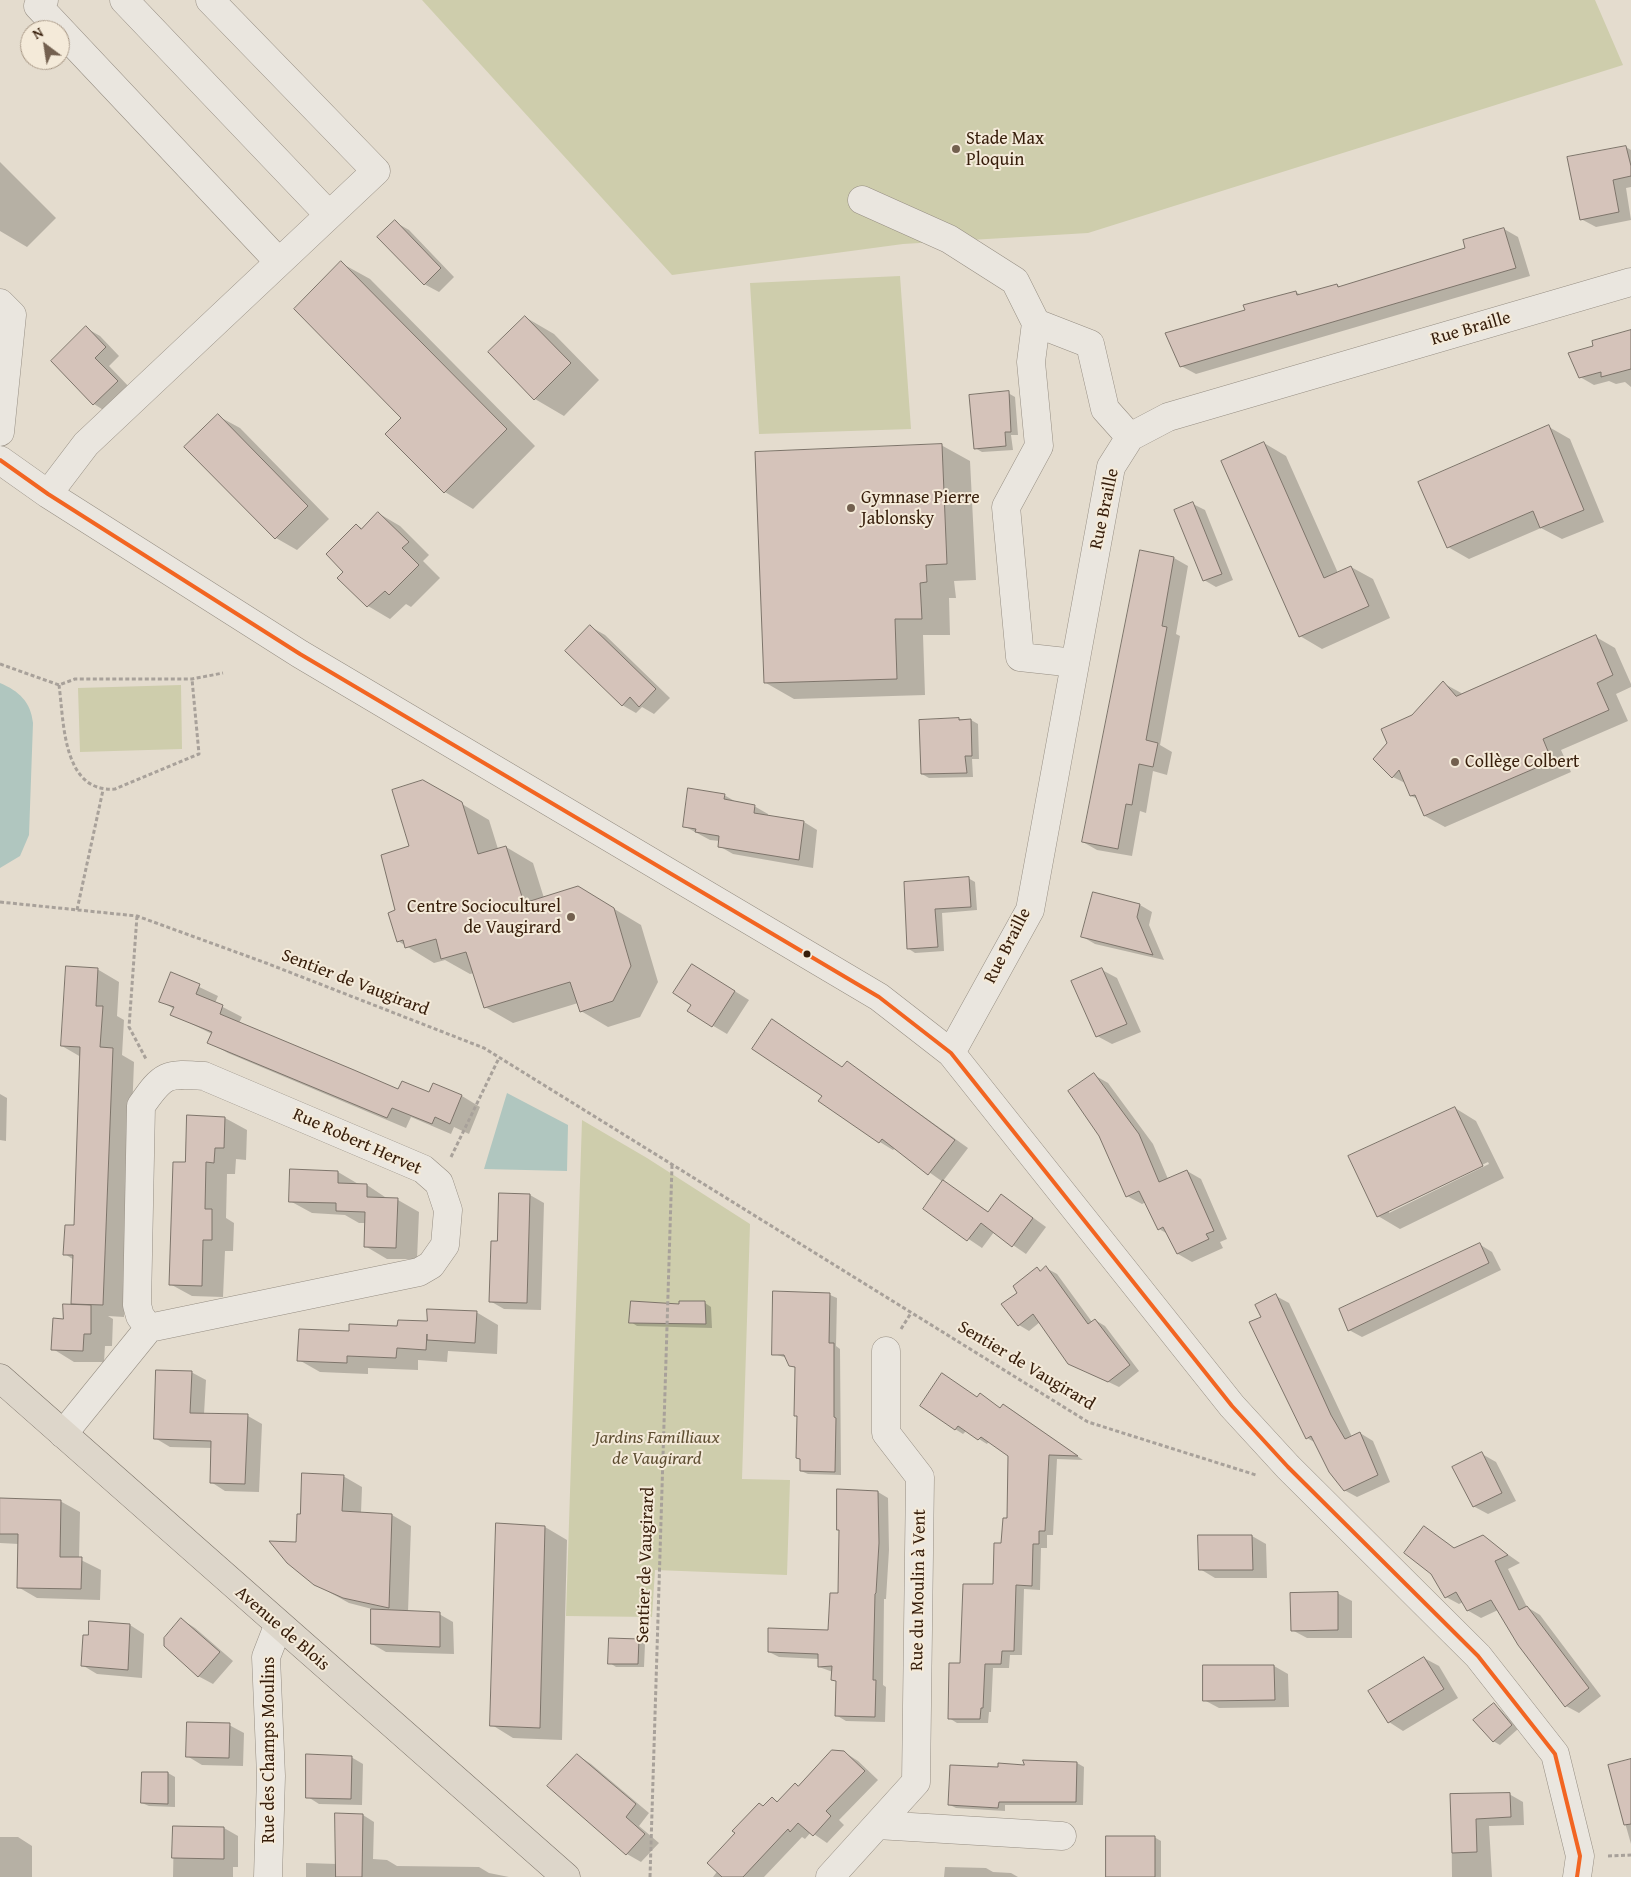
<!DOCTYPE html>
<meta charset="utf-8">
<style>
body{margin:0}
#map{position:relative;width:1631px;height:1877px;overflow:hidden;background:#e4dcce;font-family:"Gentium Book Plus",serif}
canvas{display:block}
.north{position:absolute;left:20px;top:20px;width:50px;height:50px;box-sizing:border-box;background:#f4ead9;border:1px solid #a89886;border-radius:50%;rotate:329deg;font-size:14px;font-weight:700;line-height:20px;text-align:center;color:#361d0a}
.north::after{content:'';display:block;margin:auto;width:18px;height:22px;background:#73604f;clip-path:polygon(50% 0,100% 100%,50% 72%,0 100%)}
</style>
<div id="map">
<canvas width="1631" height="1877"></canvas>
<div class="north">N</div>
</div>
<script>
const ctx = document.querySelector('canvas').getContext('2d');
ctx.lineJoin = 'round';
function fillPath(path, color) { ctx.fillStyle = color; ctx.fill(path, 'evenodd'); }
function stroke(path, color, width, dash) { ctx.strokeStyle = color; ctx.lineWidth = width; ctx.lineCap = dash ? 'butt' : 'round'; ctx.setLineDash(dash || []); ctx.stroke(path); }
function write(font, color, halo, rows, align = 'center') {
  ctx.font = font + ' "Gentium Book Plus",serif'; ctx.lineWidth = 4; ctx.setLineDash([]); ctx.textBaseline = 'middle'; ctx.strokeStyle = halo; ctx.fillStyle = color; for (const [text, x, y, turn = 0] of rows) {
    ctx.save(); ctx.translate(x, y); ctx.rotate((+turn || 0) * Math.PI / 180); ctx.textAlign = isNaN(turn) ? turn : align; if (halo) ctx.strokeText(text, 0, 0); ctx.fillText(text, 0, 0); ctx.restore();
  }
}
fillPath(new Path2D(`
 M422 0H1595L1623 65 1088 233 903 244 672 275Z
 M900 276 911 429 759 434 750 283Z
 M181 685 182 749 80 752 78 688Z
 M582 1120 647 1158 750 1224 742 1479 790 1480 787 1575 655 1570 652 1617 566 1616Z`), '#cecdac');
fillPath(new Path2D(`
 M0 683C19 691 31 702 33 723L29 835 20 856 0 868Z
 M507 1093 568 1125 567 1171 484 1169Z`), '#b0c6bf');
fillPath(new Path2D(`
 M1626 147 1631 150V187L1626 188 1631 220 1596 227 1581 219Z
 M0 162 56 218 27 247 0 231Z
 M395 222 409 230 454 277 439 292 424 284Z
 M1504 229 1518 237 1530 276 1196 374 1181 366 1246 311 1296 292 1301 295 1337 285 1341 287 1467 249Z
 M341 263 370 279 535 446 473 509 445 492 403 418Z
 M525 317 554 334 599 380 564 416 535 399 490 352Z
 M86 328 100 336 119 356 109 366 132 390 108 413 94 404 53 361Z
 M1631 331V387L1625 382 1616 384 1609 381 1594 385 1580 377 1595 347Z
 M1008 393 1015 397 1018 435H1011L1013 450 982 452 975 448Z
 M218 416 240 428 329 519 297 550 276 538Z
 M1549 427 1570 439 1604 522 1562 539 1541 528 1469 559 1448 547Z
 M1264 443 1286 456 1338 573 1351 567 1373 579 1390 618 1322 649 1300 636Z
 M941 445 970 461 976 580 954 581 956 598H949L950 635H923L925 695 794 699 766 683Z
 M1193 504 1205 510 1233 580 1216 587 1204 580Z
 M378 513 400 526 429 555 423 561 440 578 411 607 406 604 390 619 368 606 339 578 344 572 357 525 363 529Z
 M1141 552 1174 558 1188 566 1176 634 1180 636 1160 745 1172 752 1167 775 1153 771 1146 813 1140 811 1132 856 1097 850 1083 842Z
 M591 627 605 635 670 698 654 714 642 707 636 713 622 705Z
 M1596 637 1615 648 1631 684V687L1616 694 1628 721 1561 750 1571 772 1445 827 1425 816 1418 799 1411 796 1407 784 1393 777 1413 716 1443 683 1463 694Z
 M959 719 971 720 978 724 979 759H972L973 777 929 778 922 774Z
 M423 781 489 820 498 849 506 847 533 863 544 898 606 904 641 925 658 982 640 1017 608 1027 581 1011 578 1003 513 1023 485 1007 474 973 470 974 445 960 434 963 398 941 397 911Z
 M724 795 738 803 754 806 768 814V816L804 822 817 830 813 868 733 854 719 846 720 841 710 840 684 826Z
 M968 878 975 882 977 910 942 913 944 951 915 953 909 949 906 883Z
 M1094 894 1140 905 1152 912 1149 925 1164 960 1095 944 1083 937Z
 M97 969 119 982 117 1016 124 1020 122 1055 134 1062 124 1317 108 1316 113 1319 112 1346H105L104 1362H74L53 1349 64 1320 78 1306 73 1303 74 1260 65 1254 75 1227 81 1057 62 1046Z
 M1102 970 1117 978 1141 1032 1112 1044 1097 1036Z
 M172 974 218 996 215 1003 242 1017 239 1023 399 1091 430 1094 434 1084 462 1096 480 1107 469 1134 454 1127 451 1134 411 1117 406 1128 228 1053 209 1042 212 1034 172 1014 174 1009 160 1001Z
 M707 974 749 1000 727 1034 688 1011Z
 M785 1028 843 1068 847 1063 860 1071 968 1148 943 1181 989 1212 1002 1195 1046 1227 1026 1254 994 1232 982 1248 924 1209 943 1182 895 1148 893 1150 880 1142 823 1095Z
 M1094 1075 1108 1083 1153 1144 1168 1179 1187 1171 1201 1179 1227 1239 1220 1242 1223 1248 1192 1262 1178 1254 1168 1234 1159 1229 1146 1202 1142 1204 1127 1196 1100 1135Z
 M0 1094 7 1098 6 1141 0 1140Z
 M1455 1108 1476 1121 1504 1178 1400 1229 1378 1216ZM1488 1162 1489 1164 1389 1213V1210Z
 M189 1116 225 1118 247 1130 246 1160 236 1159 235 1174H227L226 1218 234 1223 233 1251H225L223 1297 192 1296 170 1284 186 1163Z
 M338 1172 360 1185H367L388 1199 398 1200 419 1212 417 1259H387L365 1246 366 1223H359L345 1215 312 1213 290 1201Z
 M530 1195 544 1203 541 1310 504 1309 490 1301 499 1242Z
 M1479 1244 1492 1252 1501 1270 1362 1337 1349 1330Z
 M1046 1268 1057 1274 1092 1322 1095 1320 1105 1326 1139 1371 1119 1387 1069 1363 1040 1322 1029 1331 1019 1325 1018 1293 1037 1269 1042 1271Z
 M830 1295 837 1298 836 1346 840 1349 841 1475 808 1474 801 1471V1460L797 1458V1369L790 1365 787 1358 774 1354Z
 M1276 1296 1289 1303 1352 1437 1360 1433 1373 1441 1390 1482 1357 1497 1344 1490 1316 1443 1307 1438 1251 1322 1263 1317Z
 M705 1303 711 1307 712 1328 637 1326 631 1322 680 1305Z
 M476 1312 498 1325 497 1354 448 1351 447 1362 418 1360V1370L368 1368V1374L320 1372 299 1360 350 1333 398 1328Z
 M191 1372 206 1380 204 1414 248 1416 262 1424 259 1492 225 1491 211 1482 212 1448 170 1447 155 1438Z
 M978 1398 1001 1409 1003 1405 1012 1410 1083 1460 1057 1459 1053 1535H1047V1548H1041L1040 1590 1024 1589 1022 1655H1010L1009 1668H993L991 1712H989L988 1723H957L949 1718 961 1664 995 1585 1008 1520 1010 1456 989 1441 987 1444 966 1431 963 1434 955 1429Z
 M1482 1454 1496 1462 1516 1501 1488 1514 1473 1506Z
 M343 1476 362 1487 361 1513 392 1515 411 1526 408 1612 439 1614 453 1622 454 1654 386 1652 372 1644V1609L349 1603 329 1592 297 1543 302 1516Z
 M878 1492 888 1498 889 1550 886 1599H884L883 1685 886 1687 885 1722 846 1721 836 1715 837 1682 833 1679V1672L819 1667V1659L779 1657 769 1652 830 1631 839 1594Z
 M0 1498 60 1501 80 1512 79 1559 101 1570 100 1600 37 1598 18 1587 19 1544 0 1543Z
 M497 1525 545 1527 567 1540 562 1740 513 1738 492 1725Z
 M1424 1528 1456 1549 1483 1537 1520 1563 1508 1569 1527 1607 1540 1615 1601 1696 1579 1713 1566 1706 1498 1610 1481 1618 1467 1610 1463 1602 1459 1604 1446 1597Z
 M1252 1536 1266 1544 1267 1578H1215L1200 1569Z
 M1337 1593 1352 1601V1638H1307L1292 1630Z
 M181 1619 195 1628 233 1661 213 1684 198 1676Z
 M130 1625 144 1634 142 1678 97 1674 82 1665Z
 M639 1640 645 1644 644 1667H616L610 1663Z
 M1424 1658 1439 1666 1458 1698 1403 1731 1389 1722 1370 1691Z
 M1204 1666H1274L1288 1674 1289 1707 1219 1708 1204 1700Z
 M1494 1705 1500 1709 1518 1729 1500 1745 1493 1741Z
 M229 1725 244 1733 243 1766 202 1765 187 1756Z
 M844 1752 858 1761 878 1780 839 1820 844 1825 827 1843 811 1832 805 1839 802 1837 764 1877H713L773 1799 779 1802Z
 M577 1755 591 1764 649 1813 639 1826 659 1843 641 1862 627 1854 549 1786Z
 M351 1757 363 1764 362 1805 319 1804 308 1797Z
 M1631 1760V1844L1609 1766Z
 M1077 1763 1084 1767 1083 1805H1005V1811L956 1808 950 1805 999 1769Z
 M143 1773H168L175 1777V1807L149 1806 142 1803Z
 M1509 1794 1523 1802 1524 1825 1489 1826 1492 1877H1452L1451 1795Z
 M363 1815 374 1822 373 1859 387 1860 397 1866 479 1867 489 1873 509 1877H306V1863L337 1864Z
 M174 1827 224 1828 238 1836V1867H233V1877H173Z
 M0 1837H18L32 1846V1877H0Z
 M1154 1837 1161 1841V1877H1107Z
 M945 1867 986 1868 993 1872 1011 1873 1018 1877H944Z`), '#0003');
const building = new Path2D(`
 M1626 146 1631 166V176L1613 180 1619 212 1580 220 1567 157Z
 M395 220 441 268 424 285 377 237Z
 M1504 228 1516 268 1180 367 1165 333 1245 310 1243 305 1296 291 1297 295 1337 284 1338 287 1465 248 1463 240Z
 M341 261 507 429 444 493 385 434 401 418 294 309Z
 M525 316 571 363 534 400 488 352Z
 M86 326 106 347 95 358 118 381 93 405 51 361Z
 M1631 330V369L1601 377V372L1579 378 1568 353 1593 346 1592 341Z
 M1009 391 1011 432H1005L1006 446 974 449 969 395Z
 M218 414 308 506 275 539 184 447Z
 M1549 425 1584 510 1540 528 1533 511 1447 548 1418 482Z
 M1264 442 1324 578 1351 566 1369 606 1299 637 1221 461Z
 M942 444 947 564 926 565 927 582 920 583 922 619H895L897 679 764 683 755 452Z
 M1193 502 1222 574 1203 581 1174 510Z
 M378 512 409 542 402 548 419 565 389 595 385 591 367 607 337 578 343 572 326 554 356 524 361 529Z
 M1140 550 1174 557 1162 626 1167 627 1146 740 1158 743 1153 767 1139 764 1132 805 1126 804 1118 849 1082 842Z
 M590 625 656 689 639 707 630 697 622 706 565 651Z
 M1596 635 1613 675 1597 683 1609 710 1543 739 1552 761 1424 816 1415 795 1410 796 1399 770 1392 778 1373 759 1387 743 1381 729 1412 715 1443 681 1456 696Z
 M959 718V720L971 719 972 756H965L967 773 921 774 919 720Z
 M423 780 462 802 478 854 506 846 524 903 578 886 614 908 631 966 613 1001 580 1012 570 982 484 1008 466 952 441 959 436 939 405 948 403 940 397 942 388 913 395 910 381 855 409 846 392 790Z
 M688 788 725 794 724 799 755 805 754 813 804 821 799 860 718 847 719 836 695 832 696 829 683 827Z
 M969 877 971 907 935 909 938 947 907 949 904 882Z
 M1093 892 1140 904 1137 917 1153 955 1081 937Z
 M692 964 735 991 712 1027 687 1011 691 1005 673 993Z
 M66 966 98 968 96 1006H103L100 1047 113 1048 103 1305 71 1304 73 1255H63L65 1225H74L80 1047 61 1046Z
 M1102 968 1127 1024 1096 1037 1071 981Z
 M171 972 200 984 196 994 223 1005 220 1014 354 1070 398 1089 402 1081 429 1092 433 1083 462 1095 450 1124 435 1117 432 1124 392 1108 387 1118 207 1043 212 1032 170 1015 174 1007 159 1002Z
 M772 1019 842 1067 847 1061 955 1140 928 1175 882 1139 879 1143 818 1101 822 1096 752 1049Z
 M1094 1073 1139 1134 1159 1182 1187 1170 1214 1231 1206 1234 1209 1239 1177 1254 1163 1227 1158 1230 1139 1191 1126 1197 1099 1136 1068 1091Z
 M1455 1107 1483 1166 1377 1217 1348 1156Z
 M187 1115 225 1117 224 1148H215L214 1163 206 1162 205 1209H212V1240H203L202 1286 169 1285 173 1162H185Z
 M290 1169 338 1171V1183L367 1184V1197L398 1198 396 1248 364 1247 365 1212 336 1211V1203L289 1202Z
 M943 1180 988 1212 1001 1194 1033 1218 1012 1247 981 1223 967 1241 923 1209Z
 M499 1193 530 1194 527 1303 489 1302 491 1241H497Z
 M1480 1243 1489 1263 1348 1331 1339 1309Z
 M1046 1266 1088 1324 1095 1319 1130 1365 1108 1382 1068 1364 1033 1314 1018 1326 1001 1304 1017 1293 1013 1286 1037 1267 1040 1271Z
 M773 1291 830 1293 829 1343H834V1417L836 1418 835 1472 800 1471V1459L796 1458 797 1416H794L795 1367 789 1366 784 1355H772Z
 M1276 1294 1331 1415 1345 1439 1360 1432 1378 1475 1344 1491 1329 1472 1311 1436 1306 1439 1249 1322 1261 1317 1255 1305Z
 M631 1301 679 1304V1301H705L706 1324 629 1323Z
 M63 1304 91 1305V1334H84L83 1351 51 1350 53 1318 63 1319Z
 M427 1309 477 1311 475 1343 427 1340V1334L426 1350 397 1348 396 1358 347 1356V1363L297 1361 299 1329 349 1331V1324L397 1326 398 1320 427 1321Z
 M156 1370 192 1371 190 1413 248 1414 245 1484 210 1483 211 1441 154 1439Z
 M942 1373 977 1397 980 1393 1000 1408 1003 1404 1078 1456 1049 1455 1045 1531H1039V1544H1033L1032 1586 1016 1585 1014 1651H1002L1001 1664H985L983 1708H981L980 1719H948L949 1663H960L963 1584H993L994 1543H1001L1003 1518H1007L1008 1456 981 1437 978 1440 958 1426 955 1430 920 1406Z
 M1482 1452 1502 1493 1473 1507 1452 1467Z
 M302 1473 344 1475 342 1511 392 1514 389 1608 343 1598 314 1585 287 1563 269 1541 296 1542 297 1514H300Z
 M837 1489 878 1491 879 1543 876 1593 875 1594 873 1680H876L875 1717 835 1716 836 1681 831 1680 832 1666 818 1667V1654L768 1652V1628L828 1630 830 1593H838L839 1530H837Z
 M0 1498 61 1500 60 1557H82L81 1589 17 1588 18 1534H0Z
 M496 1523 545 1526 540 1728 490 1726Z
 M1424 1526 1454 1548 1483 1535 1508 1555 1495 1561 1519 1610 1527 1606 1589 1688 1565 1707 1518 1645 1491 1600 1467 1611 1456 1592 1445 1598 1431 1574 1404 1553Z
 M1198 1535H1252L1253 1570H1199Z
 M1338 1592V1630L1291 1631 1290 1593Z
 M371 1609 440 1612V1647L371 1644Z
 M181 1618 220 1652 198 1677 164 1646V1638Z
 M89 1621 130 1624 128 1670 81 1666 83 1635H88Z
 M609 1638 639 1639 638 1664H608Z
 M1424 1657 1444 1689 1388 1723 1368 1691Z
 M1203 1665H1274L1275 1700 1203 1701Z
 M1494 1703 1512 1725 1493 1742 1473 1720Z
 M187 1722 230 1723 229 1758 186 1757Z
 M832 1750 844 1751 865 1771 826 1811 831 1816 813 1836 798 1823 790 1832 788 1829 743 1877H722L707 1863 735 1833 732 1831 759 1803 763 1806 772 1797 777 1802 795 1783 798 1786Z
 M306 1754 352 1756 351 1799 306 1798Z
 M577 1754 636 1804 626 1817 645 1834 626 1855 547 1786Z
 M1631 1759V1824L1624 1825 1608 1765Z
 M1023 1760 1077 1762 1076 1802H999L998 1808 948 1805 950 1765 998 1767V1763L1024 1765Z
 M142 1772H168V1804L141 1803Z
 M1510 1793 1511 1817 1476 1819 1477 1852 1452 1853 1450 1794Z
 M335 1813 363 1814 362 1877H336Z
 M173 1826 224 1827V1859L172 1858Z
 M1106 1836H1155V1877H1106Z`);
fillPath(building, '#d5c3ba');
stroke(building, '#7d746a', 1);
const minor = new Path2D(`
 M44 0 38 6 279 262
 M124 0 329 215
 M862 200 949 239 1015 281 1036 323 1090 344 1105 409 1130 437
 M0 303 12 315 0 432
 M1036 323 1031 362 1039 446 1006 507 1020 657 1075 663
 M0 460 48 494 300 654 879 997 951 1053 1232 1406 1288 1467 1478 1656 1555 1754 1580 1856 1577 1877
 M48 494 86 444 376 171 210 0
 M951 1053 1030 910 1111 467 1130 437 1168 417 1631 282
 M63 1434 149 1328 419 1272 431 1265 445 1245 448 1210 439 1183 423 1169 204 1076C166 1073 163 1074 141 1106L137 1305 140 1316 149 1328
 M877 1825 1062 1836
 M268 1877 271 1776 266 1657 278 1626
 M830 1877 916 1782 920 1477 886 1433V1351`);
const major = new Path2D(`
 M0 1378 566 1877`);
stroke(minor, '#968e83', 29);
stroke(major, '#7d746a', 29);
stroke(new Path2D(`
 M0 664 59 685 75 679H192L223 673
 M59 685C64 721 62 793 115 789L199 754 192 679
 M0 902 137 916 266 963 484 1048 1088 1422 1256 1475
 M77 910 103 790
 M137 916 129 1027 146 1059
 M451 1157 499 1058
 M901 1329 911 1313
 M1608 1856 1631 1855
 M650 1877 672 1165`), '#a8a19a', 3, [4, 2.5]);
stroke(minor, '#eae6df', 28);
stroke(major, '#ddd6ca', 28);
stroke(new Path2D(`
 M0 460 48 494 300 654 879 997 951 1053 1232 1406 1288 1467 1478 1656 1555 1754 1580 1856 1577 1877`), '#f26522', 4);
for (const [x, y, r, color] of [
 [956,149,5,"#73604f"],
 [851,508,5,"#73604f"],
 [1455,762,5,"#73604f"],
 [571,917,5,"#73604f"],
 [807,954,4.5,"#361d0a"]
]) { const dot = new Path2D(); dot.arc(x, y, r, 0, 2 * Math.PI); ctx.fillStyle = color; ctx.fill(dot); stroke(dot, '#f4ead9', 2); }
write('18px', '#361d0a', '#f4ead9', [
 ["Stade Max",966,139],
 ["Ploquin",966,160],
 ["Gymnase Pierre",861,498],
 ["Jablonsky",861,519],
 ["Collège Colbert",1465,762],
 ["Centre Socioculturel",561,907,"right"],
 ["de Vaugirard",561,928,"right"]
], 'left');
write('18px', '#361d0a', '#f4ead9', [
 ["Rue Braille",1471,329,-16],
 ["Rue Braille",1105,509,-78],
 ["Rue Braille",1008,946,-63],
 ["Sentier de Vaugirard",355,983,21],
 ["Rue Robert Hervet",357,1142,24],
 ["Sentier de Vaugirard",1026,1366,31],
 ["Sentier de Vaugirard",646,1565,-88],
 ["Rue du Moulin à Vent",919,1590,-89],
 ["Avenue de Blois",282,1629,41],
 ["Rue des Champs Moulins",269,1750,-90]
]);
write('italic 18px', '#5e4e32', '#f4ead9', [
 ["Jardins Familliaux",657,1438],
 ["de Vaugirard",657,1459]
]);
</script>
